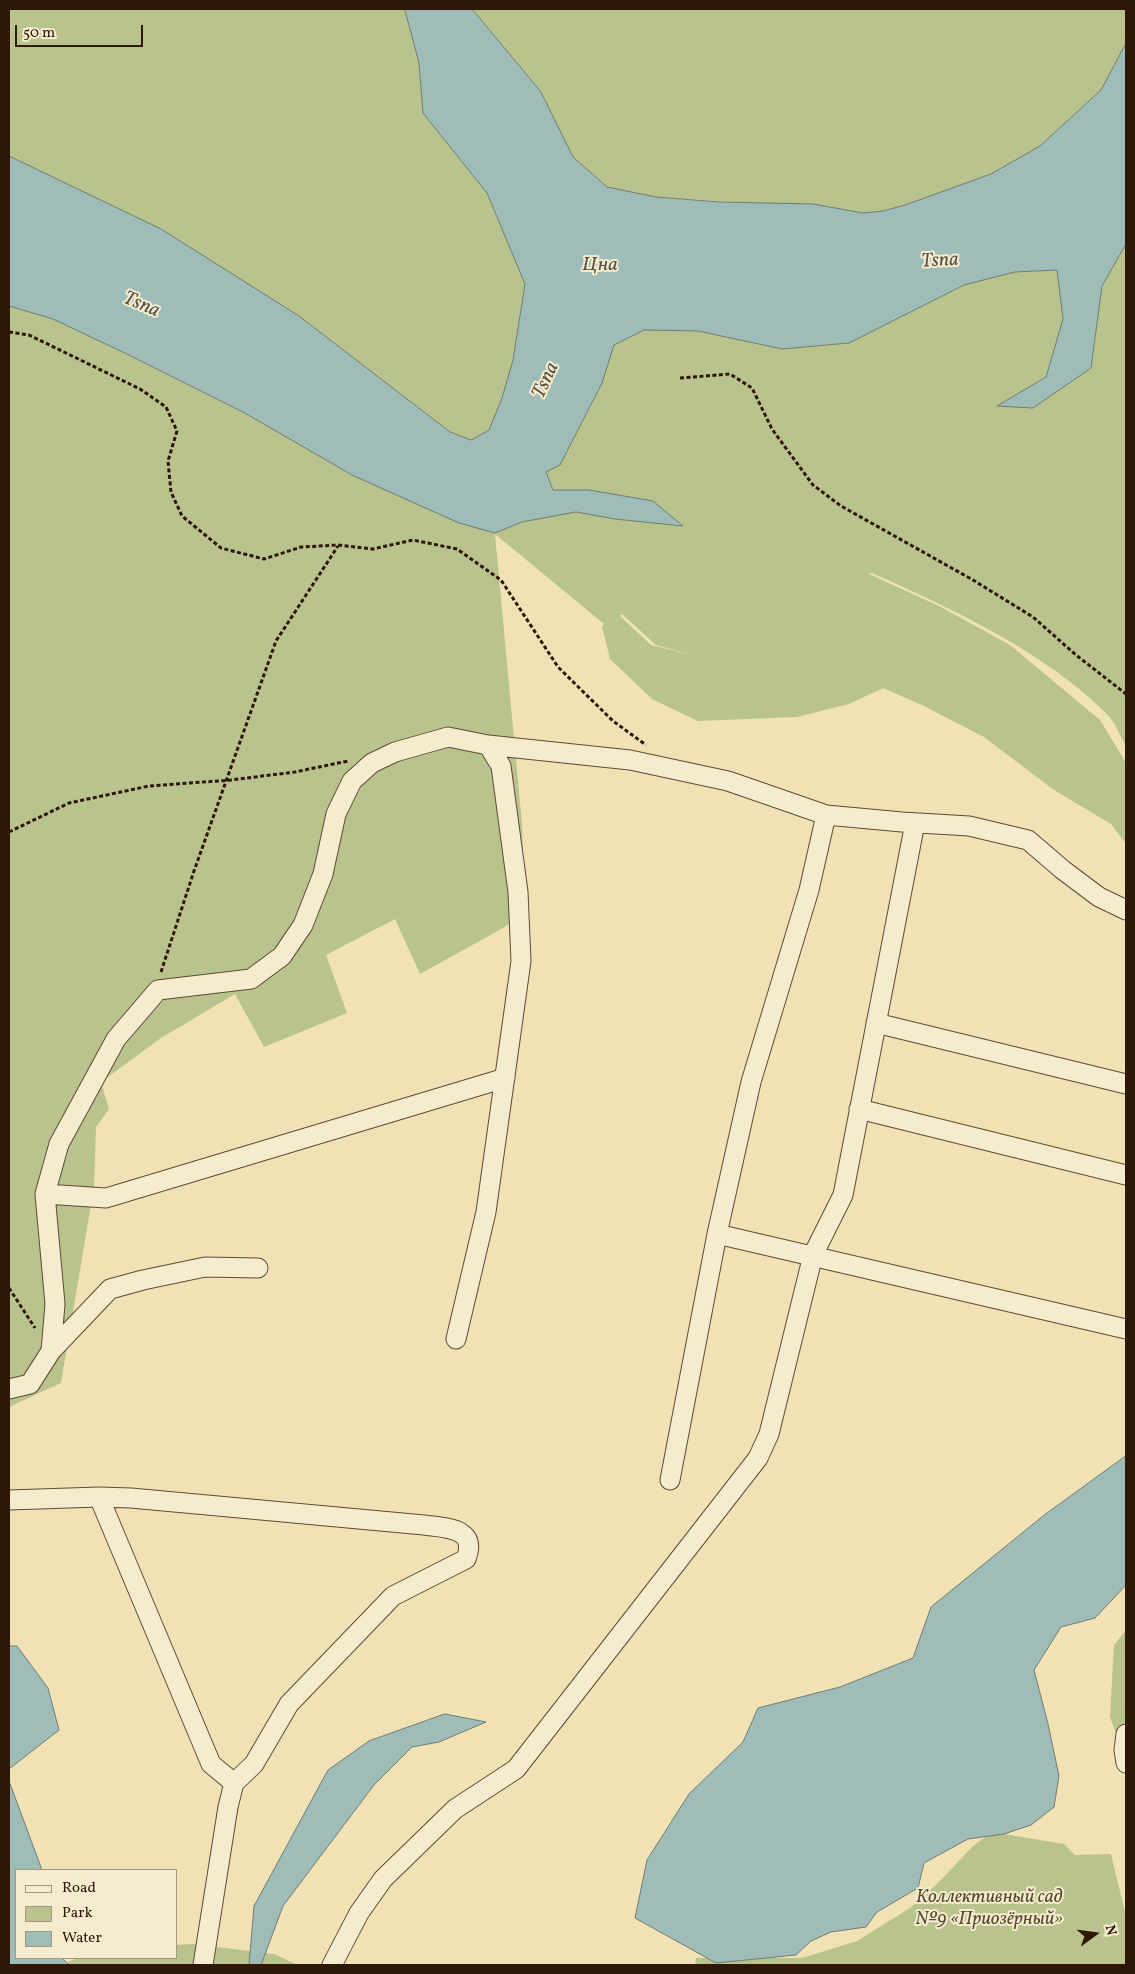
<!DOCTYPE html>
<meta charset="utf-8">
<style>
body{margin:0}
#map{position:relative;width:1135px;height:1974px;overflow:hidden;background:#f0e2b5;font-family:Vollkorn,serif}
canvas{display:block}
.frame{position:absolute;inset:0;border:10px solid #2f1706;pointer-events:none}
.legend{position:absolute;left:15px;top:1869px;width:162px;height:90px;box-sizing:border-box;background:#f5eccf;border:1px solid #a6977f;margin:0;padding:6px 9px;list-style:none;font-size:15px;color:#2f1706}
.legend li{display:flex;align-items:center;gap:10px;height:25px}
.legend b{width:25px;border:1px solid #a6977f}
.north{position:absolute;left:1070px;top:1909px;width:50px;height:50px;-webkit-text-stroke:4px #f5eccf;paint-order:stroke;rotate:76deg;font-size:14px;font-weight:700;line-height:20px;text-align:center;color:#2f1706}
.north::after{content:'';display:block;margin:auto;width:18px;height:22px;background:#2f1706;clip-path:polygon(50% 0,100% 100%,50% 72%,0 100%)}
.scale{position:absolute;left:15px;top:25px;width:128px;height:22px;box-sizing:border-box;border:2px solid #2f1706;border-top:0;padding-left:6px;font-size:15px;line-height:18px;white-space:nowrap;color:#2f1706;-webkit-text-stroke:4px #f5eccf;paint-order:stroke}
</style>
<div id="map">
<canvas width="1135" height="1974"></canvas>
<div class="frame"></div>
<ul class="legend">
<li><b style="height:6px;background:#f5eccf"></b>Road</li>
<li><b style="height:14px;background:#b8c38e"></b>Park</li>
<li><b style="height:14px;background:#9ebcb8"></b>Water</li>
</ul>
<div class="north">N</div>
<div class="scale">50 m</div>
</div>
<script>
const ctx = document.querySelector('canvas').getContext('2d');
ctx.lineJoin = 'round';
function fillPath(path, color) { ctx.fillStyle = color; ctx.fill(path, 'evenodd'); }
function stroke(path, color, width, dash) { ctx.strokeStyle = color; ctx.lineWidth = width; ctx.lineCap = dash ? 'butt' : 'round'; ctx.setLineDash(dash || []); ctx.stroke(path); }
function write(font, color, halo, rows, align = 'center') {
  ctx.font = font + ' Vollkorn,serif'; ctx.lineWidth = 4; ctx.setLineDash([]); ctx.textBaseline = 'middle'; ctx.strokeStyle = halo; ctx.fillStyle = color; for (const [text, x, y, turn = 0] of rows) {
    ctx.save(); ctx.translate(x, y); ctx.rotate((+turn || 0) * Math.PI / 180); ctx.textAlign = isNaN(turn) ? turn : align; if (halo) ctx.strokeText(text, 0, 0); ctx.fillText(text, 0, 0); ctx.restore();
  }
}
fillPath(new Path2D(`
 M9 9H405L419 63 423 113 487 193 525 284 513 360 502 398 489 430 471 440 450 432 299 316 161 229 9 156Z
 M472 9H1126V43L1101 90 1040 146 991 174 905 205 883 211 863 213 850 210 656 197 607 187 573 157 541 92Z
 M1126 244V746C1120 736 1115 722 1107 714 1044 651 952 609 872 573L869 574 939 606 1010 645 1100 720 1126 763V844L1111 824 1054 790 984 737 924 706 883 688 849 704 797 717 698 721 652 699 610 659 602 626 604 624 495 534 522 824 525 916 518 917 503 928 420 974 395 919 326 955 347 1013 264 1047 235 994 161 1038 101 1082 109 1109 96 1127 94 1187 61 1383 9 1407V306L53 319 131 356 243 412 352 475 495 533 522 522 576 512 615 519 682 525 589 490H553L546 472 560 465 602 383 614 344 644 330 698 331 782 349 849 343 964 285 1015 272 1058 270 1063 319 1046 377 998 406 1033 408 1091 368 1102 286ZM622 614 656 645 697 656 651 645 620 616Z
 M1126 1630V1762L1110 1717 1114 1645Z
 M992 1832 1064 1844 1075 1855 1111 1854 1126 1916V1965H695L696 1958H802L857 1941 910 1908 939 1882 973 1846Z
 M193 1944 274 1954 298 1965H58L79 1958H176V1945Z`), '#b8c38e');
const water = new Path2D(`
 M405 9H472L541 92 573 157 607 187 656 197 720 202 813 204 863 213 883 211 905 205 991 174 1040 146 1101 90 1126 43V244L1102 286 1091 368 1033 408 997 406 1046 377 1063 319 1057 270 1015 272 964 285 849 343 782 349 698 331 644 330 614 345 602 383 560 465 546 472 553 490H589L653 501 683 526 615 519 576 512 522 522 495 533 459 523 352 475 243 412 131 356 53 319 9 306V156L161 229 299 316 450 432 471 440 489 430 502 398 513 360 525 284 487 193 423 113 419 63Z
 M1126 1456V1585L1095 1618 1061 1627 1034 1670 1048 1724 1059 1776 1054 1807 1031 1825 1004 1834 968 1839 924 1863 918 1888 877 1912 866 1927 831 1932 811 1941 796 1955 716 1963 635 1918 647 1860 689 1794 743 1742 758 1708 840 1687 913 1658 931 1607 1043 1516Z
 M9 1646H17L48 1688 59 1730 9 1769Z
 M445 1714 486 1722 439 1742 412 1747 374 1785 283 1906 261 1965H249L254 1906 328 1770 369 1741Z
 M9 1781 42 1870H16V1958H62L69 1965H9Z`);
fillPath(water, '#9ebcb8');
stroke(water, '#727a71', 1);
const minor = new Path2D(`
 M876 1023 1126 1084
 M859 1109 1126 1175
 M45 1194 106 1198 505 1078
 M717 1234 1126 1329
 M456 1339 486 1212 521 961 518 892 501 766 488 745
 M51 1351 110 1289 143 1280 205 1267 258 1268
 M9 1389 30 1384 51 1351 55 1304 45 1194 59 1144 116 1039 158 990 251 979 282 956 303 925 323 874 336 814 352 781 372 763 395 752 448 737 488 745 630 760 728 781 826 815 902 822 969 826 1028 840 1063 870 1099 897 1126 910
 M670 1480 717 1234 751 1082 809 890 826 815
 M99 1497 211 1764 234 1783
 M9 1500 99 1497 131 1498 424 1525C445 1528 478 1527 466 1559L393 1596 289 1704 254 1764 234 1783 228 1807 203 1965
 M1126 1734 1124 1750 1126 1763
 M332 1965 359 1913 383 1879 455 1809 516 1769 758 1458 769 1434 813 1255 843 1195 915 823`);
stroke(minor, '#5f4a32', 21);
stroke(new Path2D(`
 M9 332 29 335 140 389 166 407 177 431 168 461 171 492 182 516 221 548 264 559 301 547 338 545 373 549 413 540 457 549 501 580 558 667 613 721 646 745
 M680 378 730 374 752 388 772 429 813 485 841 506 973 580 1033 617 1076 655 1126 694
 M9 832 69 803 149 786 231 780 295 772 348 761
 M161 972 194 871 276 641 338 546
 M9 1288 35 1328`), '#2f1706', 3, [4, 2.5]);
stroke(minor, '#f5eccf', 19);
write('italic 19px', '#584b2f', '#f5eccf', [
 ["Коллективный сад",989,1899],
 ["№9 «Приозёрный»",989,1921]
]);
write('italic 20px', '#565144', '#f5eccf', [
 ["Tsna",940,262,-3],
 ["Цна",600,266],
 ["Tsna",141,306,23],
 ["Tsna",547,381,-65]
]);
</script>
